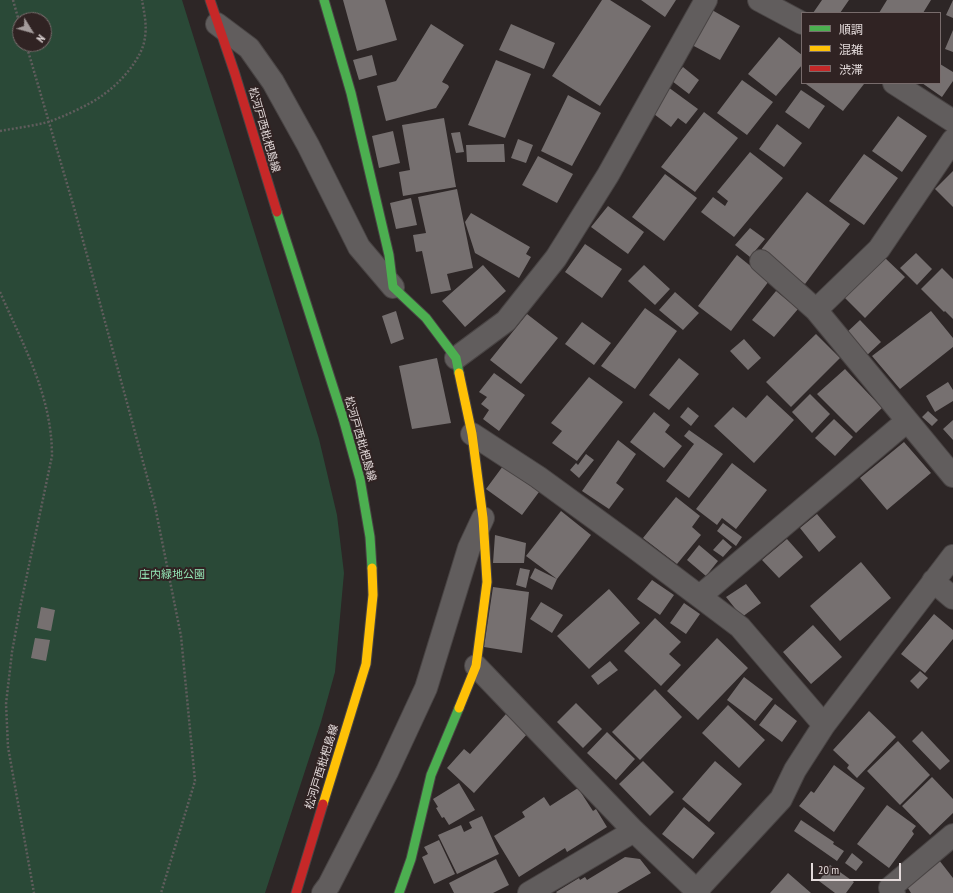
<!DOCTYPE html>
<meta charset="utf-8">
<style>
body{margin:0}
#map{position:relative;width:953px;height:893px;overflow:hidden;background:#2d2626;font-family:"PT Sans Narrow","Noto Sans JP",sans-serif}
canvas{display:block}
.legend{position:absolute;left:801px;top:12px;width:140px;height:72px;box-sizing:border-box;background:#302323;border:1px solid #786c6c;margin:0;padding:5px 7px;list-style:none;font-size:12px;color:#e3dada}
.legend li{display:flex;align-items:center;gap:8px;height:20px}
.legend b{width:20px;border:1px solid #786c6c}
.north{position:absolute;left:12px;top:12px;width:40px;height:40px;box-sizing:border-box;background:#302323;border:1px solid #786c6c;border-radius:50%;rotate:127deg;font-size:11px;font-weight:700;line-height:16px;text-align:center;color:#e3dada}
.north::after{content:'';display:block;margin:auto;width:14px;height:18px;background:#a39b9b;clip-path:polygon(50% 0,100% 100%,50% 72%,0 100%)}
.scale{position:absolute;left:811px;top:863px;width:90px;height:18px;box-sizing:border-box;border:2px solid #e3dada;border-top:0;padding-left:5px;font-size:12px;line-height:14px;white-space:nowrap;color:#e3dada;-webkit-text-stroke:3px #302323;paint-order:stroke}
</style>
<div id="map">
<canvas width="953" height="893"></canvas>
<ul class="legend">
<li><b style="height:5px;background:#4caf50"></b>順調</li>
<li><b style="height:5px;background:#ffc107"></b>混雑</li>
<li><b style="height:5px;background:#c62828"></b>渋滞</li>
</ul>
<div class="north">N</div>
<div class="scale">20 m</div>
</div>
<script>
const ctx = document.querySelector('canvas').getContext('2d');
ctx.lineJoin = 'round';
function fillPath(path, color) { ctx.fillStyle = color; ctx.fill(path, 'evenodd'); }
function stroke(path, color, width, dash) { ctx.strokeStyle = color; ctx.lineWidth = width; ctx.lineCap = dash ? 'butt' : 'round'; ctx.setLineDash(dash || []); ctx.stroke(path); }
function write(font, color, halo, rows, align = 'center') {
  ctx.font = font + ' "PT Sans Narrow","Noto Sans JP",sans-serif'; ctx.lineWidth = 4; ctx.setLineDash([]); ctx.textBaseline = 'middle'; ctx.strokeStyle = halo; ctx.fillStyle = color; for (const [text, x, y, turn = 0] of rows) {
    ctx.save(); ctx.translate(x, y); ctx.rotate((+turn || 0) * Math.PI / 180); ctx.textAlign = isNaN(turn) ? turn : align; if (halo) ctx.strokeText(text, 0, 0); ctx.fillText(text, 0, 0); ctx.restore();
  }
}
fillPath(new Path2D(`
 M0 0H182L319 439 337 515 344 573 335 672 321 722 265 893H0ZM20 20H44V44H20Z`), '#2a4937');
fillPath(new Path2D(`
 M343 0H385L397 40 357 51Z
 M602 0H610L651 26 600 106 552 76Z
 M641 0H676L665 17Z
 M822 0H849L840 13H813Z
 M887 0H931L923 13H879Z
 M953 0V18L946 15Z
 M712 10 740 26 720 60 692 45Z
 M431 24 464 45 442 82 448 85 449 87 436 108 386 121 377 86 396 81Z
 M511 24 555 43 544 69 499 50Z
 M953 30V52L945 49Z
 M779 37 802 55V65L776 96 748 74Z
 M372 55 377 75 359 80 353 60Z
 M496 60 531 74 505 138 468 125Z
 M940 64 953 72V81L942 97 922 83H940Z
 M683 67 699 80 689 94 672 81Z
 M742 80 773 102 747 135 717 113Z
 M807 83H863L864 84 843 111 806 84Z
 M668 87 698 109 686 124 678 118 671 127 650 111Z
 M801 90 825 106 809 129 785 112Z
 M568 95 601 113 572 166 541 151Z
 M704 112 738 138 695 192 661 167Z
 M898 116 927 136 902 172 872 151Z
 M444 118 456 187 403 196 399 172 410 170 402 125Z
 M777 124 802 143 784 167 759 149Z
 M393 131 400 163 379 168 372 136Z
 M460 132 464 152 456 153 451 133Z
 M518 139 533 145 526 163 511 158Z
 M504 144 505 162H467L466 145Z
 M750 152 783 178 734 237 701 212 713 197 725 206 728 201 717 192Z
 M864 154 898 178 864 225 829 201Z
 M538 156 573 174 557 203 522 185Z
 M953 171V207L935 189Z
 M665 174 697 198 664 241 632 217Z
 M457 189 473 268 447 274 451 290 431 294 422 251 416 252 413 235 426 233 418 197Z
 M807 192 850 224 805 284 760 251Z
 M411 198 417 225 396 229 390 203Z
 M608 206 644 232 628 254 591 227Z
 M471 213 530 247 526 254 531 257 519 278 475 253 465 222Z
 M750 228 765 239 750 257 735 245Z
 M585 244 622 269 602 298 565 272Z
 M916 253 932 269 917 285 900 268Z
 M737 255 769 281 731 331 698 306Z
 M884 257 905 277 865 318 844 297Z
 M483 265 506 291 465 327 442 301Z
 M644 265 670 289 655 305 628 281Z
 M942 268 953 279V319L945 311 944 312 921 289Z
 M776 291 798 309 774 337 752 320Z
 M675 292 699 313 683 330 659 310Z
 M645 308 677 331 635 389 601 366Z
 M396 311 404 339 391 344 382 316Z
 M931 311 953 338V347L900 389 872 356Z
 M527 314 558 338 521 384 490 360Z
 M860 320 881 342 865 357 844 335Z
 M582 322 611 343 594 365 565 344Z
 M816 334 840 358 791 407 766 382Z
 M744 339 761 358 748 370 730 351Z
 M437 358 451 423 412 429 399 366Z
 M679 358 699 374 669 410 649 395Z
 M845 369 882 408 856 433 817 394Z
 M494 373 525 395 499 431 483 419 489 410 481 404 487 397 479 392Z
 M589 377 623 402 577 461 552 443 562 431 551 423Z
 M948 382 953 390V401L935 412 926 396Z
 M810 394 830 414 812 433 792 412Z
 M767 395 794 420 754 463 714 426 733 407 746 418Z
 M688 407 699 416 691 426 680 417Z
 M928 411 938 420 932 426 922 417Z
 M654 412 670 425 665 432 682 446 664 468 630 442Z
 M834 419 853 437 835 456 815 438Z
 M953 420V440L943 429Z
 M689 430 723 454 689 498 666 481 694 444 684 436Z
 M618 440 636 454 616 483 624 489 609 509 582 491Z
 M904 442 931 473 887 510 860 478Z
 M586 454 594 460 579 478 570 470 576 463 578 465Z
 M732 463 767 490 736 529 722 518 717 525 696 509Z
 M503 466 539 492 522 515 486 489Z
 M676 497 700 516 692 527 701 535 677 564 643 538Z
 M561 511 591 535 557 579 526 556Z
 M817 514 836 537 819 552 800 528Z
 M723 523 742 537 736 546 717 531Z
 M495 535 526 543 524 563H493Z
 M723 539 732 547 723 557 713 550Z
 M787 539 803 557 779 578 762 560Z
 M699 545 718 561 706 576 687 560Z
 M861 562 891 598 840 641 810 606Z
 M520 568 530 570 526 588 516 585Z
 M535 568 557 579 552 590 530 578Z
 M652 580 674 595 660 615 637 599Z
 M746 584 761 603 742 617 726 597Z
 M493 587 529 592 522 653 484 647Z
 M609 589 640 623 589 669 557 636Z
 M541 602 563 615 552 633 530 619Z
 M684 603 700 614 686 634 670 623Z
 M41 607 55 610 51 631 37 628Z
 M934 614 953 630V639L925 673 901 654Z
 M655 618 681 642 669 654 681 665 661 686 624 651Z
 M813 625 842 657 811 684 783 652Z
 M35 638 50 640 46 661 31 658Z
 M717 638 748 668 698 720 667 691Z
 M610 661 618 670 598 685 591 676Z
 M920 671 928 678 918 689 910 681Z
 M744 677 773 699 755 721 727 700Z
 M655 689 682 717 640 760 612 732Z
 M576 703 602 729 583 748 557 722Z
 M775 704 797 721 782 742 759 725Z
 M728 705 765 740 739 768 702 733Z
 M869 711 896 737 857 778 847 768 849 765 833 750Z
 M506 714 528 733 474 793 447 768 464 749 470 754Z
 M922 731 950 761 940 770 912 741Z
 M607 732 635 759 616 780 587 753Z
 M898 741 930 775 900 805 867 771Z
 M643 761 674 792 650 816 619 784Z
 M715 761 742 784 709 822 682 799Z
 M834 765 865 788 834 832 799 806 811 791 814 793Z
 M932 777 953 799V813L930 835 902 806Z
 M459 783 475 810 449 825 444 817 442 818 436 808 438 807 433 799Z
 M578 788 593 811 596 809 607 827 567 852 565 848 519 877 494 836 525 817 522 812 544 797 550 806Z
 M887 805 916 826 912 831 914 834 889 868 857 844Z
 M684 807 715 833 693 859 662 834Z
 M482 816 499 854 457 874 438 835 461 825 464 832 472 828 469 822Z
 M801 820 834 842 833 844 844 851 837 861 794 831Z
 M439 840 455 874 434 884 422 857 428 854 424 847Z
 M852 853 863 862 856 871 845 863Z
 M625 857 640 859 651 873 617 893H557L556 892 579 878 580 880 585 877 587 880Z
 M496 859 509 885 493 893H454L449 883Z
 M939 860 953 878V893H911L906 885Z
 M830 865 854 882 846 893H835L819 881Z
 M788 873 811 893H770Z`), '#767070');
const street = new Path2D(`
 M759 0 802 23
 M217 24 249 48 273 82 308 145 359 247 393 287
 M894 83 953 121
 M761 261 816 310 953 476
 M816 310 879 249 953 140
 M456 358 506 321 556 258 608 175 706 0
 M472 434 538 477 634 547 740 627 824 725
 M933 581 953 598
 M700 596 907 421
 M476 666 634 831 699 893
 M697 890 781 799 795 770 824 725 953 556
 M323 893 329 885 387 772 426 688 469 548 483 518
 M529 893 634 831
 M894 893 890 888 953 835`);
const fast = new Path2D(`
 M324 0 351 93 389 255 393 287 426 318 456 358 459 373
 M277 212 343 418 360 479 370 537 372 568
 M399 893 411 859 431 775 459 708`);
const slow = new Path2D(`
 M459 708 476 666 487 582 483 518 472 434 459 373
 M323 804 366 664 373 595 372 568`);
const jam = new Path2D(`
 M210 0 235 74 277 212
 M296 893 323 804`);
stroke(street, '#494444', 24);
stroke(fast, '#494444', 11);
stroke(slow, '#494444', 11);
stroke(jam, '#494444', 11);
stroke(new Path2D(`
 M13 0 20 25
 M26 44 75 211 155 506 181 636 195 781 161 893
 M0 131C16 128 33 126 48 122 63 117 91 104 103 95 120 83 143 58 145 37 147 24 144 12 142 0
 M0 292C24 347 52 396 52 456L20 608 12 652 6 704 8 747 34 893`), '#605d5d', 2.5, [2, 2]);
stroke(street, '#615d5d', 22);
stroke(fast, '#4caf50', 9);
stroke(slow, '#ffc107', 9);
stroke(jam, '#c62828', 9);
write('11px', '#e3dada', '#302323', [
 ["松河戸西枇杷島線",264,130,74],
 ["松河戸西枇杷島線",360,439,74],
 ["松河戸西枇杷島線",322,767,-73]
]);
write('11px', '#93e3b4', '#302323', [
 ["庄内緑地公園",172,575]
]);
</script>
